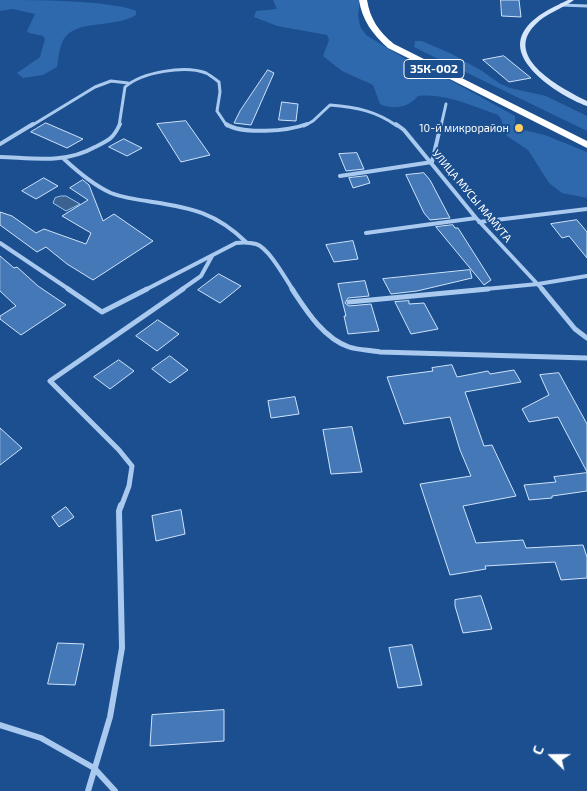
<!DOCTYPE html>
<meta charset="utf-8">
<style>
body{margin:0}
#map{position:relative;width:587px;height:791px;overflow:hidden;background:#1b4f8f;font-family:"Exo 2",sans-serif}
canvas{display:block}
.north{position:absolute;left:527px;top:731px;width:50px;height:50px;-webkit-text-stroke:4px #1b4f8f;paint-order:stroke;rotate:292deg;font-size:14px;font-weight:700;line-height:20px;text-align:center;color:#fff}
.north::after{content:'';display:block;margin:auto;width:18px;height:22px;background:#fff;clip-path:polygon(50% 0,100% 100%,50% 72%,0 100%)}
</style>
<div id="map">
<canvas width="587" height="791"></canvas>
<div class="north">С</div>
</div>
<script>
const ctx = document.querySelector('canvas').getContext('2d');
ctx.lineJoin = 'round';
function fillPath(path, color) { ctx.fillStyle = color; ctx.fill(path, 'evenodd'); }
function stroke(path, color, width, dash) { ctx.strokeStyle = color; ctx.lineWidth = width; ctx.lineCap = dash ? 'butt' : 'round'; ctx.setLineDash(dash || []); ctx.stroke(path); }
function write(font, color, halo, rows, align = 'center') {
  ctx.font = font + ' "Exo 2",sans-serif'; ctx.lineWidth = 4; ctx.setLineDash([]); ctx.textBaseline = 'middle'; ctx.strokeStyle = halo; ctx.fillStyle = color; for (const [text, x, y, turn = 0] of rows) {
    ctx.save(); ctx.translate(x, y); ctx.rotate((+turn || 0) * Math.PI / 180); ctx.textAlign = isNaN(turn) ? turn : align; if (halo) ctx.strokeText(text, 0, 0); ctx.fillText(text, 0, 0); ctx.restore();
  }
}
fillPath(new Path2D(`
 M0 0C34 0 110 0 136 11V15C114 29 71 18 62 43 59 50 58 59 57 67L43 75 23 78 17 73 40 57 45 39 43 36 29 33 27 31 35 14 13 9 0 11Z
 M273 0H360L358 15 360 26 366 35 414 64 448 79 515 116V128L545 135 587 152V198L562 193 549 183 528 150 507 136 501 119 498 115C472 106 446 93 418 96 408 108 393 110 380 104L373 85 342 71 323 56 329 40 327 35 277 26 254 17 256 11 277 9Z
 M415 41H422L452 54 482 71 499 83 510 88 546 96 587 116V131L422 51 414 47Z`), '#2e69ad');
const water = new Path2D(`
 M61 196H66L80 204 66 211 53 203 55 198Z`);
fillPath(water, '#3c6290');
stroke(water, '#9cc4f0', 1);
const building = new Path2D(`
 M501 0H519L521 17 502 16Z
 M504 56 531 78 509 82 483 60Z
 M268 70 274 73 251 125 234 123 240 111Z
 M282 102 298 104 296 121 279 120Z
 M186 121 210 155 181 162 157 124Z
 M46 123 83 139 67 148 31 132Z
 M124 139 142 148 127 156 109 147Z
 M357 153 364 169 346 171 339 154Z
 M424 173 430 180 450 218 430 220 424 213 406 175Z
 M367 176 370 183 353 188 349 178Z
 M44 178 58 186 36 199 22 191Z
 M83 180 89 185 103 221 114 214 153 241 93 280 67 264 46 247 37 252 0 225V212L12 216 36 233 44 229 86 244 91 233 62 216 88 200 70 188Z
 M577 220 587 232V258L569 236 562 238 551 224Z
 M453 225 455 228H458L491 280 484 285 436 227Z
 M353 241 358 259 334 262 326 245Z
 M0 256 14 268 17 267 38 286 66 305 21 335 0 319V316L16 306 0 291Z
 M470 270 472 278 417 291 391 294 383 279Z
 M219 274 241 286 220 303 198 290Z
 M365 281 369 296 348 298 345 303 349 306 371 304 379 331 348 334 344 316H346L338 284Z
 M409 301V304L424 303 438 329 411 334 395 302Z
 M158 320 179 334 157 351 136 336Z
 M170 356 188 370 170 383 152 369Z
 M119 360 134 371 110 389 94 377Z
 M452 365 457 377 488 371 490 374 514 370 521 382 465 392 484 446 492 445 516 496 463 506 476 543 523 540 526 548 583 545 587 557V578L561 580 555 562 485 566 486 569 450 575 420 484 471 476 460 450 450 417 404 424 387 377 433 371 432 368Z
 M559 373 587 424V472L558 417 529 422 522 409 549 395 540 375Z
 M295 397 299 414 271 418 268 401Z
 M352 427 362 472 331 474 323 430Z
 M0 428 22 448 0 465Z
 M587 473V491L552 496V498L529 500 524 485 556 482 554 477Z
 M66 507 74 517 59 527 52 517Z
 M181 510 185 534 156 541 152 516Z
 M481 596 492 629 463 633 455 606V600Z
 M58 643 84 644 75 685 48 684Z
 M412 645 422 685 398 688 389 648Z
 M224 710V741L150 746 152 715Z`);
fillPath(building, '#4478b7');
stroke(building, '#cfe3fa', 1);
stroke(new Path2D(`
 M561 5 587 6
 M31 126 95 87 111 81 128 83
 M119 126 125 87C142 72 185 65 206 73 210 75 215 79 219 82L220 92 217 111 227 126
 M304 126 313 121 330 105C356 107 376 111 397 126
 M441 126 446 104`), '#a9c9ee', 3);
stroke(new Path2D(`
 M226 124C242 135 289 131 307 124
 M396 124 404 130 476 218 543 290
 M0 144 33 124
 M0 157C33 158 65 164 95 147 109 140 113 139 120 124
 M64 159C78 172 93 185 111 193 124 198 139 200 153 202 192 208 216 213 246 242
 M340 176 432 162 441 124
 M479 222 587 209
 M366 233 476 218
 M0 243 70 290
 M145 290 236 243C243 242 249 242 256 244 269 248 285 278 293 290
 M181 290 201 276 212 256
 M475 290 538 284 587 276`), '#a9c9ee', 4);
stroke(new Path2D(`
 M68 289 102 312 147 289
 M292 289C306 310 323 338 349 347 358 350 370 350 380 352L587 358
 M542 289 575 329 587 338
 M349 302 488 289
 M121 507 129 486 132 466 119 450 50 381 183 289`), '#a9c9ee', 5);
stroke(new Path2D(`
 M0 725 41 738 94 768 115 791
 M88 791 110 717 122 648 119 511 121 505`), '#a9c9ee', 6);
fillPath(new Path2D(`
 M568 0H574C562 9 546 13 535 25 502 58 563 89 587 101V106C564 98 509 65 522 35 530 17 552 8 568 0Z`), '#d6e6fa');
fillPath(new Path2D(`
 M359 0H367C370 19 379 32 394 44L587 141V148L388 48C373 35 362 20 359 0Z`), '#fff');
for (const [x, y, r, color] of [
 [519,128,5,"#ffd166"]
]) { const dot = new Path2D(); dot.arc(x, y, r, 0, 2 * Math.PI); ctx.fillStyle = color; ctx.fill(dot); stroke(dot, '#1b4f8f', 2); }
write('11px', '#fff', '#1b4f8f', [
 ["10-й микрорайон",509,128]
], 'right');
write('11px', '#fff', '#1b4f8f', [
 ["УЛИЦА МУСЫ МАМУТА",472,196,50]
]);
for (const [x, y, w] of [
 [434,69,60]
]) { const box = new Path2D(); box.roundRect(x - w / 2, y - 9.5, w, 19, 4); ctx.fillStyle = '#1b4f8f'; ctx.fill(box); stroke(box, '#fff', 1); }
write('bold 12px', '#fff', null, [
 ["35К-002",434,69]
]);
</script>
